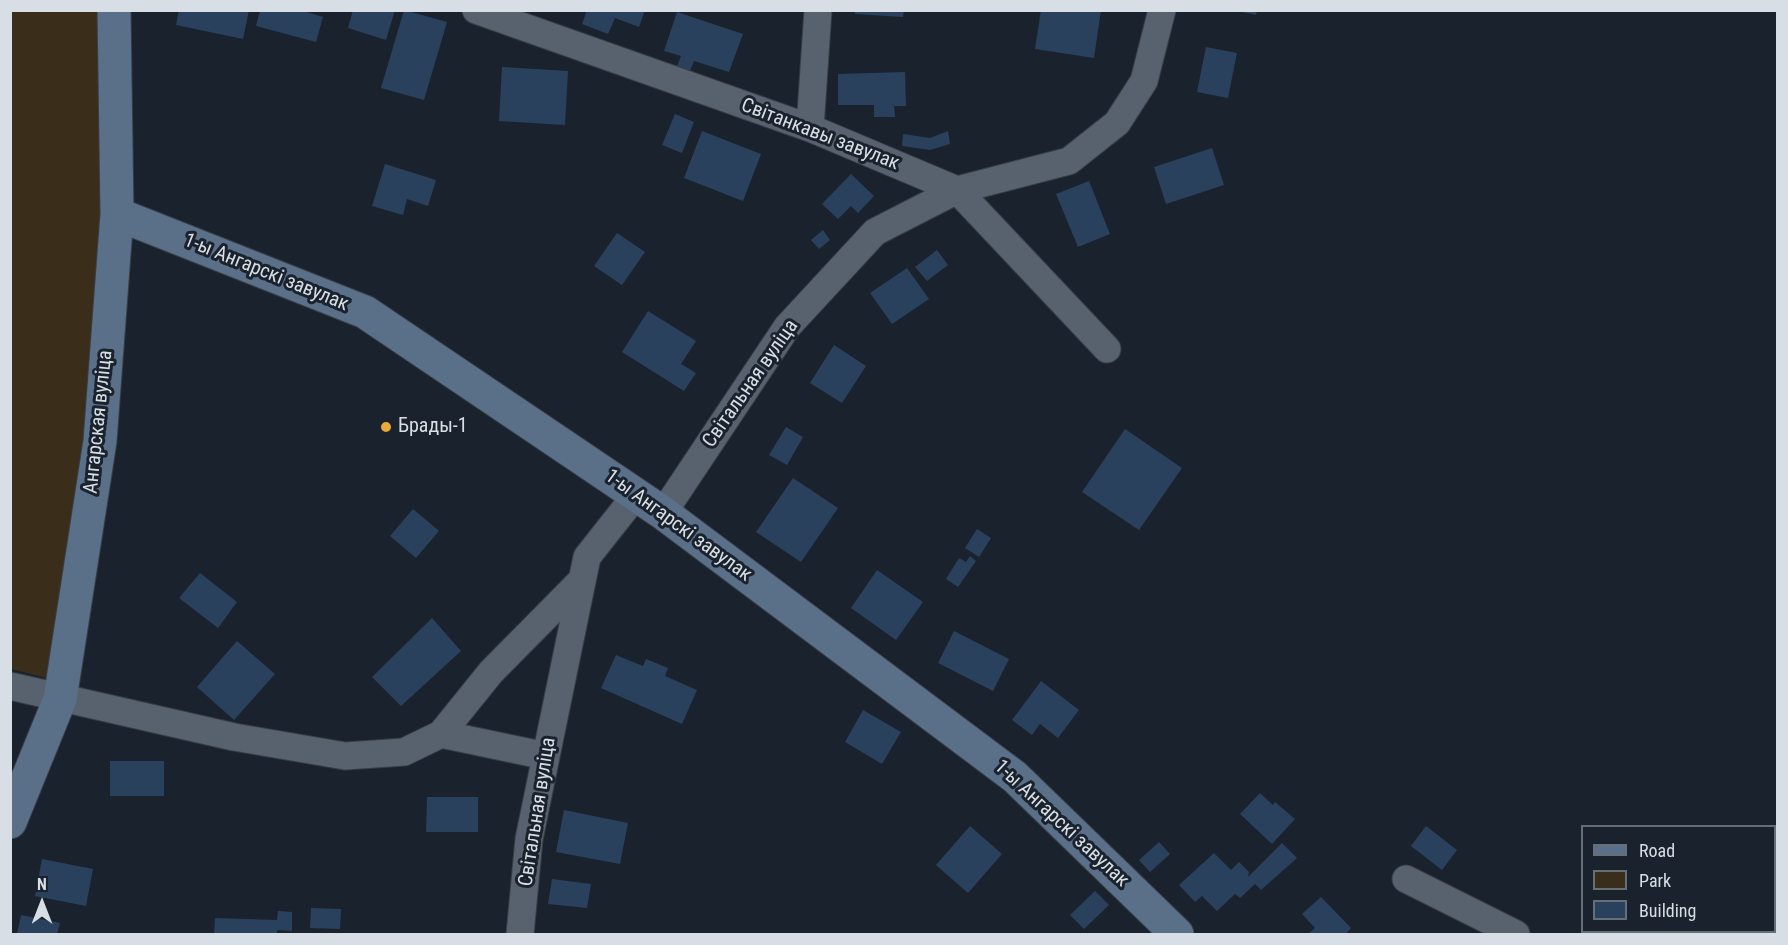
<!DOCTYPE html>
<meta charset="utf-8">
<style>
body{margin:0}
#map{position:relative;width:1788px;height:945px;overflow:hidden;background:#1a232d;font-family:"Roboto Condensed",sans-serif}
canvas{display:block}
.frame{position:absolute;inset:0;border:12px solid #d8dee5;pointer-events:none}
.legend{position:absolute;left:1581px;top:825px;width:195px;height:108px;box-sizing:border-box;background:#1a232d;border:2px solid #666e77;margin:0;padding:8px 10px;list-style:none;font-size:18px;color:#d8dee5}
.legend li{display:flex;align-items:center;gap:12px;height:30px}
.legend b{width:30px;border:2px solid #666e77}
.north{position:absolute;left:12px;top:873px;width:60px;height:60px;-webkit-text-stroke:4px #1a232d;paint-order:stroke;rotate:0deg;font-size:16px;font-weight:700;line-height:24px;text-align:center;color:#d8dee5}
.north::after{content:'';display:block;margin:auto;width:21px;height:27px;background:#d8dee5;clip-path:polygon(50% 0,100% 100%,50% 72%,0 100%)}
</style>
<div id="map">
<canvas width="1788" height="945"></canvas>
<div class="frame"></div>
<ul class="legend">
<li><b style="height:8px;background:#5a6f88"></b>Road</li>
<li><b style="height:16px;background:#3a2e1a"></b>Park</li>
<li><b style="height:16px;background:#29415d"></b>Building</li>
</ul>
<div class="north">N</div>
</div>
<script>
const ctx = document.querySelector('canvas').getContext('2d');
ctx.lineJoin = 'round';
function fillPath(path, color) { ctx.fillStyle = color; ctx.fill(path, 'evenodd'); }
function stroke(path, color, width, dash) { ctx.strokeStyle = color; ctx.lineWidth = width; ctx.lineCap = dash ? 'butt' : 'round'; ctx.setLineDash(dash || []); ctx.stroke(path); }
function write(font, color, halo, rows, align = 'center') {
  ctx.font = font + ' "Roboto Condensed",sans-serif'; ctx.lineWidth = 6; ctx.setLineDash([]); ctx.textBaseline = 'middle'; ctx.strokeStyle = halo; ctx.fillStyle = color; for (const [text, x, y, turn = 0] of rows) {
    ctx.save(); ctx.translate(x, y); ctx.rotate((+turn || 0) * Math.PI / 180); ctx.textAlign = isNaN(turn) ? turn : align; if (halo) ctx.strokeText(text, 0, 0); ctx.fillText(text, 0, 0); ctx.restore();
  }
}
fillPath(new Path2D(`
 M11 11H100C102 67 108 126 105 183 98 349 75 514 51 679L11 669Z`), '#3a2e1a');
fillPath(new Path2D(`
 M179 10H249L243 39 176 25Z
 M260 10H300L323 17 316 42 256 26Z
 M353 10H395L386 40 348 28Z
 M404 10 447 22 424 100 381 88Z
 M587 10H645L639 27 615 18 608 34 582 24Z
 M855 10H904L903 17 855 14Z
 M1041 10H1101L1094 58 1035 49Z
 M1233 10H1257L1256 15Z
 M677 12 743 34 729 72 694 61 690 71 677 66 681 56 664 51Z
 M1206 47 1237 53 1228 98 1197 92Z
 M502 67 568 71 565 125 499 121Z
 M905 72 906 106H894L895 117H874V105H838V74Z
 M675 114 694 122 682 153 662 145Z
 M702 131 761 154 743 201 684 178Z
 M948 131 950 144 930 150 902 146 903 134 930 138Z
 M1212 148 1224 185 1166 204 1154 167Z
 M385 164 436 180 428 206 407 199 403 215 372 206Z
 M851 174 874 196 858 213 851 206 838 219 822 204Z
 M1089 181 1110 234 1078 247 1056 194Z
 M823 230 830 240 819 249 811 240Z
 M617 233 645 252 622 285 594 266Z
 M937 250 948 265 927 281 915 267Z
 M907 268 929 299 892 324 870 293Z
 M648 311 696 341 681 364 696 373 684 391 622 352Z
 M834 345 866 366 842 403 810 383Z
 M786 427 803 437 787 465 769 455Z
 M1125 429 1182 468 1139 530 1082 492Z
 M793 478 838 508 801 562 756 532Z
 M413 509 439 531 416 558 390 536Z
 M977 529 991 538 979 557 965 548Z
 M970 556 976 561 958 587 946 579 959 558 966 562Z
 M877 570 923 602 896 640 851 608Z
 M200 573 237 602 218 628 179 598Z
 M432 618 461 651 401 706 372 677Z
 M954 631 1009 659 993 691 938 663Z
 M237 641 275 674 234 720 197 687Z
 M616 655 643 666 646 659 668 668 665 676 697 690 682 724 601 688Z
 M1041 681 1079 710 1058 738 1040 724 1032 735 1012 720Z
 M863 710 901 732 882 764 845 742Z
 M110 761H164V796H110Z
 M1260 793 1273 805 1275 802 1295 819 1272 844 1240 814Z
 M427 797H478V832H426Z
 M564 810 628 823 620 864 556 852Z
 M970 826 1002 854 968 893 936 865Z
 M1426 826 1457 850 1442 870 1411 846Z
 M1159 842 1170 854 1150 872 1139 860Z
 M1282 843 1297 858 1261 890 1255 884 1240 898 1235 894 1217 911 1202 896 1195 902 1179 885 1214 853 1231 870 1239 862 1249 872 1248 877Z
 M42 859 93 869 86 906 35 896Z
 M552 879 591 884 587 908 548 904Z
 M1095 891 1109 905 1084 929 1070 915Z
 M1321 897 1351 928 1346 934H1308L1315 928 1302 914Z
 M311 908 341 909 340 929 310 928Z
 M278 911 292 912V931L277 930V934H214L215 918 277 920Z
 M21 915 60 923 57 934H17Z`), '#29415d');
const street = new Path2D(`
 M476 10 810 128 957 190 1107 349
 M810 128 818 10
 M663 513 787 327 875 232 957 190 1069 161 1117 123 1144 81 1162 10
 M10 686 234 737 345 756 404 752 441 734 491 672 582 580
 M441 734 546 756
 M1406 879 1516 934
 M520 934 529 839 587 557 636 495`);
const secondary = new Path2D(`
 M117 214 365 312 663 513 1015 777 1177 934
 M10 822 60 699 100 441 117 214 114 10`);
stroke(street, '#383e47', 29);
stroke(secondary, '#383e47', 35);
stroke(street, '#58626e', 27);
stroke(secondary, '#5a6f88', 33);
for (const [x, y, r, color] of [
 [386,427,6,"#eaaa38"]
]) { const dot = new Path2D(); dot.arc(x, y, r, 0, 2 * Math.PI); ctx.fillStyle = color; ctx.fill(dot); stroke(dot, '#1a232d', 2); }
write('20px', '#d8dee5', '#1a232d', [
 ["Світанкавы завулак",820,135,21],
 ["1-ы Ангарскі завулак",266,273,22],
 ["Світальная вуліца",751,384,-55],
 ["Ангарская вуліца",99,422,-84],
 ["1-ы Ангарскі завулак",678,526,36],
 ["Світальная вуліца",538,812,-81],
 ["1-ы Ангарскі завулак",1061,824,43]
]);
write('20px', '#d8dee5', '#1a232d', [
 ["Брады-1",398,427]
], 'left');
</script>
